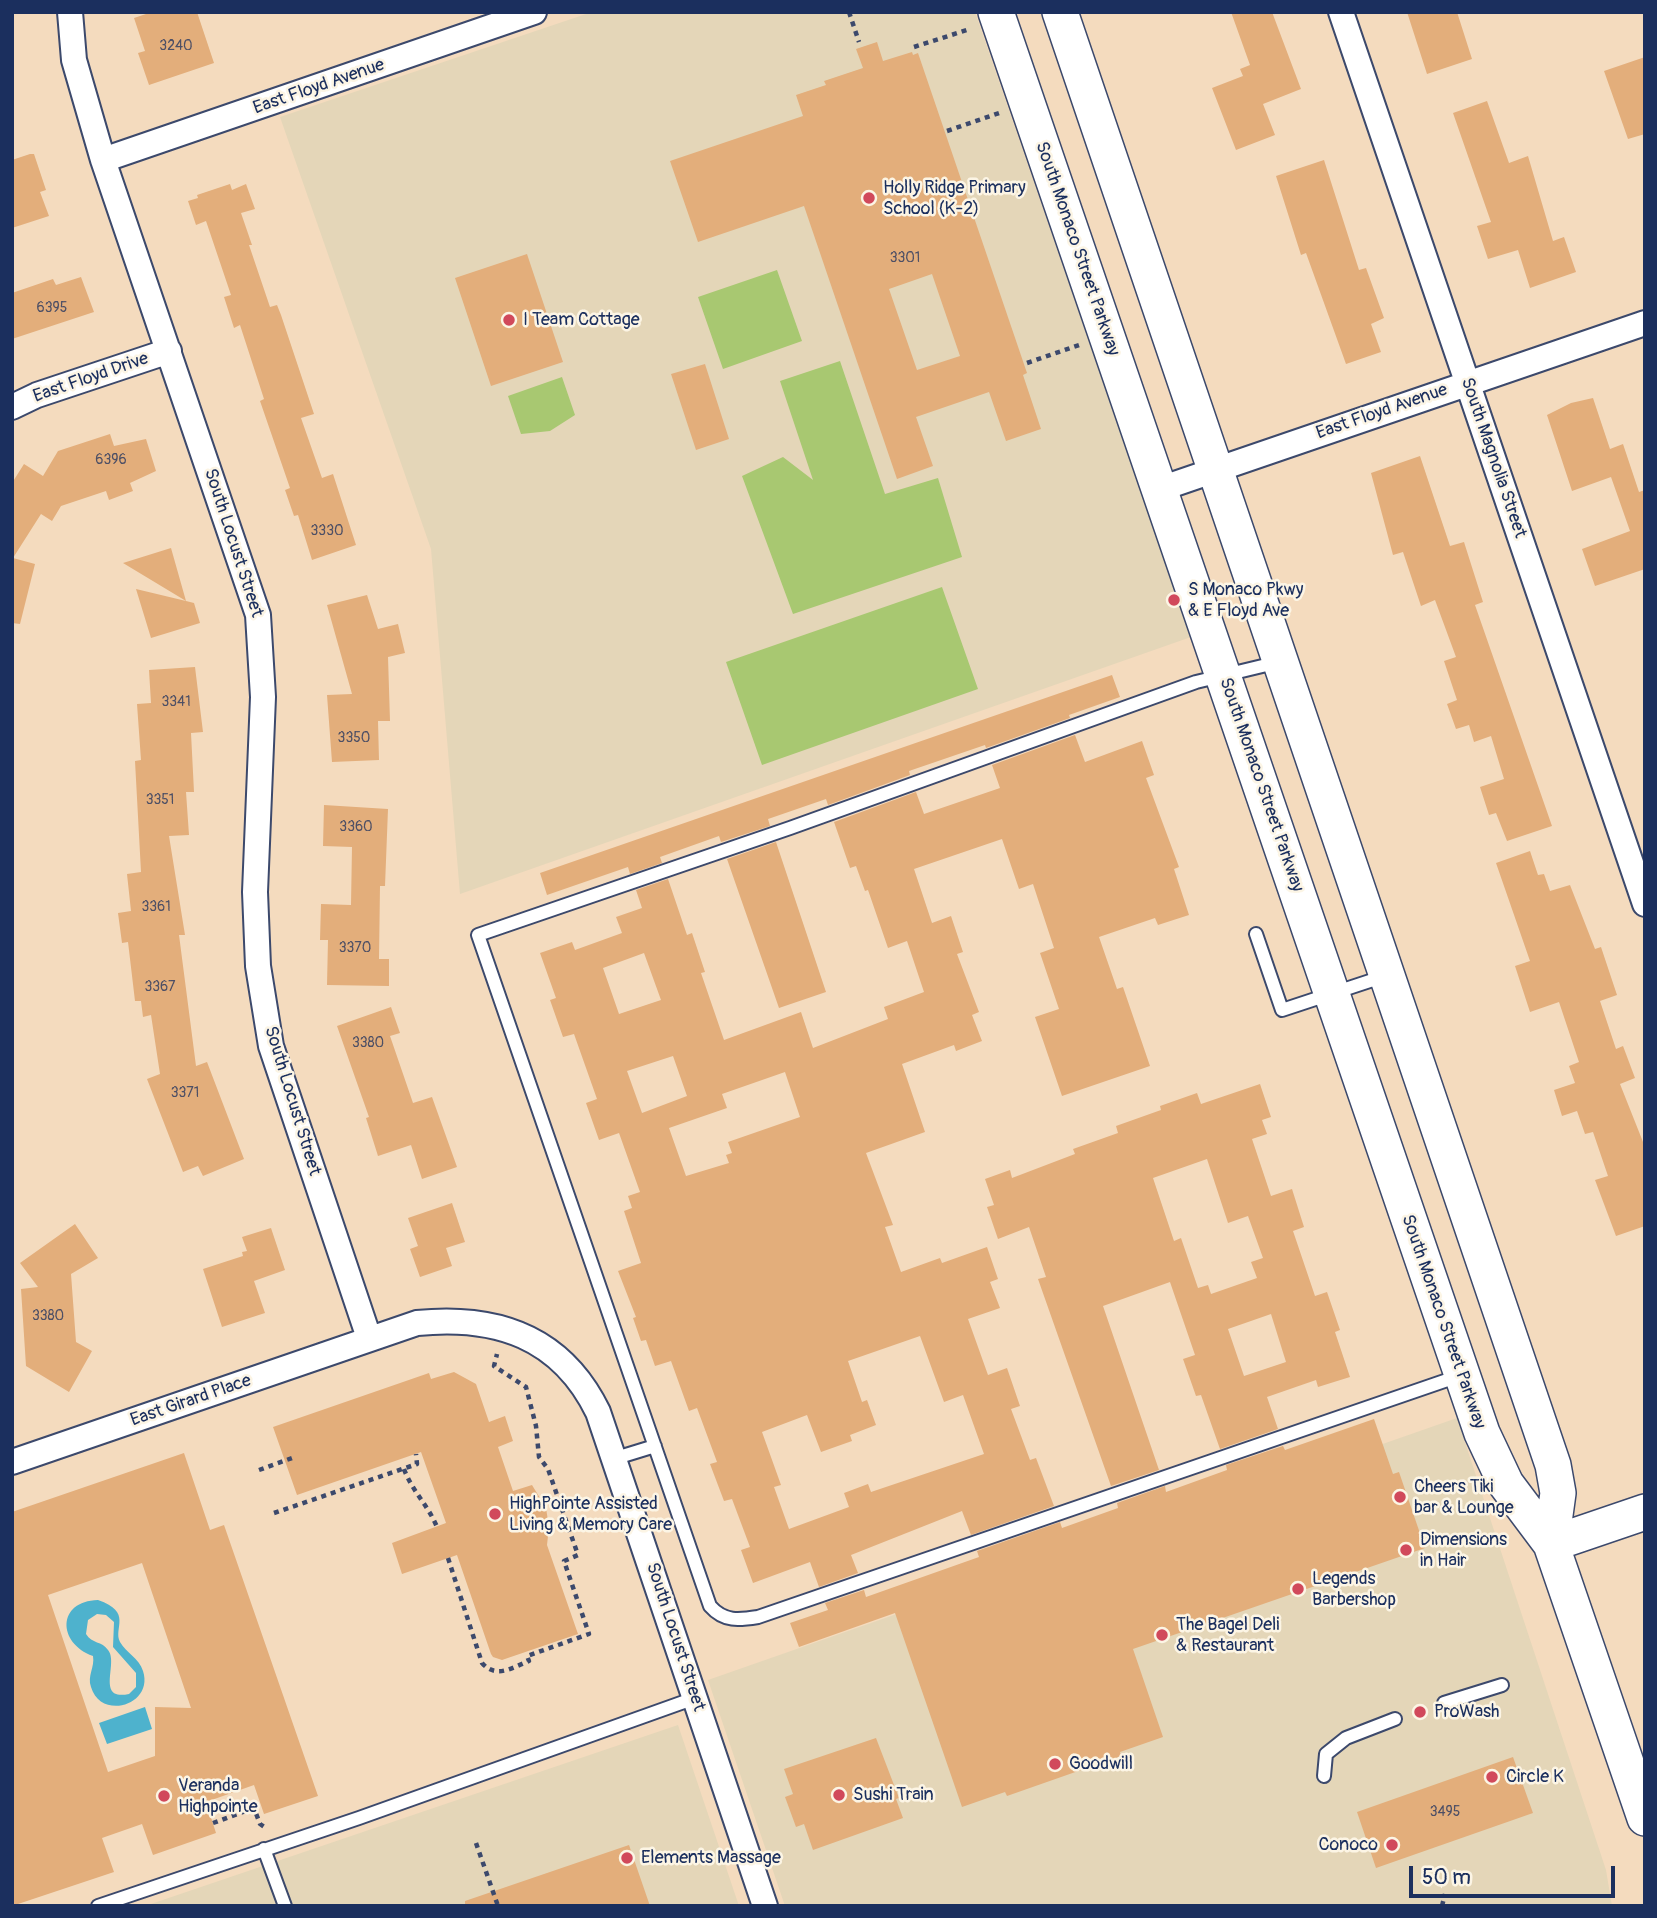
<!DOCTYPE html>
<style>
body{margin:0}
#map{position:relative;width:1657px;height:1918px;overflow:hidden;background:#f4dbbe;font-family:Pangolin,sans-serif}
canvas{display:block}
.frame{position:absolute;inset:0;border:14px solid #1b2f5e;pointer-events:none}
.scale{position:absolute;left:1409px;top:1866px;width:206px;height:32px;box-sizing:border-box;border:4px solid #1b2f5e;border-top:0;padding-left:9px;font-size:21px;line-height:24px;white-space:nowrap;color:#1b2f5e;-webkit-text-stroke:5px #fcf5e5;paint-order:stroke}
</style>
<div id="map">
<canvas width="1657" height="1918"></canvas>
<div class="frame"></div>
<div class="scale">50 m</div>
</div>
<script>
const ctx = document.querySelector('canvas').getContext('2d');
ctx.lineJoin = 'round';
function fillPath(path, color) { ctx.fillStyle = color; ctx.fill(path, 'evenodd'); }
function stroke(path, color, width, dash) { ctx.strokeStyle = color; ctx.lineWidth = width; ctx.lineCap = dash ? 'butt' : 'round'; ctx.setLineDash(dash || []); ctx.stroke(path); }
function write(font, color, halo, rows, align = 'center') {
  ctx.font = font + ' Pangolin,sans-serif'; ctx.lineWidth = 5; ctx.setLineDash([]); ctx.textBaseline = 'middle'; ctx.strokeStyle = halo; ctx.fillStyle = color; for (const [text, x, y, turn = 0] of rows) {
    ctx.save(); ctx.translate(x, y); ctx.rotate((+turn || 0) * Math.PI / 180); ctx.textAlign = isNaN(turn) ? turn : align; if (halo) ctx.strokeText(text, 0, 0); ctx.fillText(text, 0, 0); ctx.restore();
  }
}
fillPath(new Path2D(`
 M592 12H975L1191 637 460 894 431 549 280 117Z
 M1457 1418 1606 1870 1612 1906H785L708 1680Z
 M678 1725 739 1906H145Z`), '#e4d6b8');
fillPath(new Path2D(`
 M777 270 802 341 723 369 698 297Z
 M840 361 885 494 938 478 962 557 793 614 742 476 783 457 813 480 780 381Z
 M562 377 575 415 550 431 521 434 508 396Z
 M942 587 978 689 762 765 726 662Z`), '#a8c871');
fillPath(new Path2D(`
 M98 1600C133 1612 113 1628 120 1642 126 1653 139 1658 143 1671 154 1705 101 1721 91 1687 87 1676 95 1667 93 1656 57 1643 57 1601 98 1600ZM97 1614 106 1615 114 1622 113 1647 136 1673V1687L129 1694C95 1701 119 1663 108 1650 102 1641 92 1644 86 1634L88 1620Z
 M145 1707 152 1729 107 1744 99 1723Z`), '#4eb2cd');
fillPath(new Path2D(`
 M152 12H197L214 63 149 85 138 53 145 51 134 18Z
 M1231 12H1272L1301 89 1263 104 1275 135 1236 150 1212 88 1243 76 1240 69 1250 65Z
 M1407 12H1457L1472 59 1427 74Z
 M877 42 883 61 912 52 913 55 918 53 1027 373 1023 375 1041 429 1006 441 989 392 916 417 933 466 897 479 804 206 698 242 670 161 803 116 796 95 826 85 824 81 863 68 856 49ZM932 274 960 356 917 370 889 289Z
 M1645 57V134L1628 139 1604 71Z
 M1487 101 1509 163 1528 156 1553 241 1564 237 1576 272 1530 288 1518 250 1488 259 1477 226 1491 222 1453 113Z
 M30 154H34L46 190 40 192 49 216 12 228V160Z
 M1324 160 1359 270 1366 268 1384 318 1371 324 1381 352 1346 364 1306 253 1301 255 1276 176Z
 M230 184 232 190 246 184 255 209 241 213 252 245H249L270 307 277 305 281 315 314 414 301 418 322 478 333 474 356 545 312 560 298 515 294 516 285 490 290 488 260 401 264 399 240 325 234 328 224 297 231 295 206 221 196 225 188 201 198 198 197 195Z
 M527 254 563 362 491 386 455 278Z
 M81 277 94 312 12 339V293L53 279 56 285Z
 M705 364 729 439 696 450 671 374Z
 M1593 398 1610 449 1623 444 1639 492 1645 490V569L1595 586 1582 549 1630 531 1611 477 1572 491 1547 415 1571 403Z
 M110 434 114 446 146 439 156 471 130 483 133 491 109 500 106 491 61 506 52 521 41 514 13 558 35 564 20 624 12 623V483L24 464 43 476 58 451Z
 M1420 456 1450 546 1464 542 1483 602 1475 605 1552 826 1507 841 1496 813 1489 815 1480 787 1504 779 1491 736 1474 742 1469 725 1456 729 1447 704 1457 700 1444 661 1456 657 1435 600 1421 606 1403 552 1393 555 1371 473Z
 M171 548 186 601 194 603 200 623 151 638 136 589 186 601 123 563Z
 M367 595 378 629 398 624 405 653 388 657 390 721H378L379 760 332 762 327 695 352 694 327 605Z
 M195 667 203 732 191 733 194 792H186L189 835 169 836 185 935H179L196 1066 207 1062 244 1159 203 1176 198 1166 183 1172 147 1079 160 1074 151 1015 143 1017 141 1001H135L128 942 122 943 118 913 131 911 127 874 141 872 135 761 141 760 137 704 151 703 149 670Z
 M1112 675 1120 697 1069 715 1070 718 986 748 985 745 909 771 910 775 828 805 826 799 771 818 768 819 770 826 721 842 719 836 660 857 662 863 630 874 628 867 547 895 540 873Z
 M1075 735 1085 762 1142 741 1154 775 1146 778 1179 867 1174 869 1189 915 1158 925 1155 918 1099 937 1117 989 1123 987 1150 1066 1062 1096 1035 1017 1059 1009 1040 953 1054 948 1033 884 1019 889 1002 839 914 869 932 923 951 916 963 952 957 954 979 1012 972 1015 982 1041 956 1051 954 1045 902 1064 925 1132 866 1153 893 1225 885 1227 901 1272 940 1258 942 1263 987 1247 998 1279 990 1282 1000 1308 968 1319 988 1375 1007 1368 1020 1406 1011 1409 1030 1460 1036 1458 1054 1506 971 1535 962 1511 851 1555 858 1573 819 1587 810 1562 753 1583 741 1550 750 1547 732 1499 724 1501 710 1464 717 1462 697 1408 689 1411 671 1361 655 1366 646 1340 641 1341 633 1318 636 1317 618 1271 641 1263 624 1211 632 1208 628 1196 640 1192 619 1133 599 1140 586 1103 597 1099 574 1034 563 1037 550 1000 556 998 540 953 572 942 575 950 622 933 616 917 642 908 636 890 668 879 687 935 692 933 705 972 701 973 724 1040 801 1012 813 1048 888 1019 884 1007 924 992 907 941 888 948 868 890 865 891 856 866 850 868 834 822 916 792 924 814 1000 788 992 765ZM644 953 661 1000 619 1014 603 968ZM673 1056 687 1096 642 1113 627 1071ZM785 1072 800 1117 728 1142 732 1153 726 1155 729 1163 686 1176 669 1128 727 1108 722 1094ZM920 1336 944 1402 963 1395 984 1454 871 1492 868 1484 844 1493 849 1507 789 1529 774 1487 781 1485 762 1432 807 1415 821 1452 852 1441 850 1435 876 1425 867 1400 862 1402 848 1361Z
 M324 805 388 809 385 886H380L379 959H389V986L327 985 328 940H320L321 904 351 905 352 847 323 846Z
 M776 842 826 992 779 1008 727 859Z
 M1530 851 1538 875 1544 874 1550 891 1570 885 1595 949 1601 947 1617 995 1600 1001 1616 1049 1623 1046 1635 1078 1620 1084 1645 1147V1226L1616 1236 1595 1180 1608 1176 1593 1132 1585 1134 1577 1111 1562 1116 1554 1090 1575 1083 1569 1066 1579 1062 1559 1002 1530 1012 1515 966 1530 961 1496 863Z
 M391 1007 400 1033 390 1036 413 1103 432 1097 457 1167 422 1179 411 1145 378 1156 366 1118 369 1117 337 1026Z
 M1260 1084 1271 1117 1262 1120 1267 1134 1252 1139 1271 1196 1292 1189 1304 1227 1293 1231 1315 1296 1327 1292 1340 1330 1335 1332 1350 1377 1318 1387 1316 1380 1267 1397 1278 1429 1220 1449 1201 1395 1196 1396 1183 1359 1195 1355 1170 1282 1103 1306 1159 1470 1111 1486 1038 1279 1046 1277 1029 1227 998 1239 987 1207 994 1205 985 1179 1010 1170 1012 1178 1075 1154 1073 1149 1118 1133 1116 1126 1161 1110 1160 1106 1197 1093 1201 1104ZM1207 1159 1228 1223 1248 1216 1263 1258 1251 1262 1257 1278 1211 1294 1208 1285 1198 1288 1181 1238 1174 1241 1153 1178ZM1271 1314 1286 1362 1244 1376 1228 1329Z
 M452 1203 465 1242 446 1248 452 1266 420 1277 410 1249 418 1246 408 1218Z
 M75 1224 98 1258 71 1274 76 1342 92 1351 69 1392 26 1366 21 1289 38 1287 20 1263Z
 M271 1228 285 1270 254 1281 265 1313 222 1327 203 1269 243 1256 242 1252 247 1251 242 1237Z
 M454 1372 476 1384 489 1422 505 1416 513 1441 498 1447 513 1491 532 1485 546 1508 549 1527 547 1545 578 1634 502 1660 493 1657 491 1654 457 1555 402 1574 392 1543 446 1523 421 1452 297 1495 273 1427 429 1373 431 1379Z
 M1374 1419 1393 1474 1399 1472 1425 1548 1133 1649 1163 1737 1120 1752 1121 1756 1007 1796 1005 1792 962 1807 895 1613 799 1647 790 1623 828 1610 825 1603 864 1590 866 1597 979 1557 977 1551 1060 1522 1062 1528 1118 1508 1117 1503 1165 1486 1166 1492 1227 1470 1226 1465 1283 1446 1285 1450Z
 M184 1453 210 1530 224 1525 318 1796 264 1814 254 1785 206 1802 216 1833 153 1855 142 1824 102 1838 114 1872 12 1906V1512ZM142 1563 191 1708 155 1707V1756L108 1772 48 1595Z
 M876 1738 899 1798 896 1799 903 1818 813 1850 804 1824 796 1827 785 1797 793 1794 784 1769Z
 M1513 1757 1533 1813 1376 1868 1357 1812Z
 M629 1845 650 1906H465V1901Z`), '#e3ae7b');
const lane = new Path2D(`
 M1279 662 1196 682 790 828 478 935 710 1606C724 1622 739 1620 758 1617L1459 1376
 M1256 934 1282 1010 1385 976
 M616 1458 655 1446
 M1444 1703 1502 1685
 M1324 1776 1326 1754 1346 1738 1395 1719
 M264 1849 285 1906
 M98 1906 359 1818 695 1698`);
const street = new Path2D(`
 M70 12 74 60 103 160 258 615 263 697 255 892 258 966 271 1046 369 1338
 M1341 12 1645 904
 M103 160 534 12
 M12 407 37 395 169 351
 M1160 489 1645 323
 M12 1462 417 1323C496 1315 561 1336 598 1412L765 1906`);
const secondary = new Path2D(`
 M996 12 1482 1433 1506 1484 1551 1544 1645 1818
 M1060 12 1553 1465 1558 1493 1551 1544
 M1551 1544 1645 1512`);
stroke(lane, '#3c496c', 16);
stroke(street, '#3c496c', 28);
stroke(secondary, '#3c496c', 38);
stroke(new Path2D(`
 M849 12 859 42
 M914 47 970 29
 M947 131 999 113
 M1027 363 1079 345
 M404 1469C412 1491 428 1505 437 1527
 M259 1470 292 1458
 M274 1513 417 1464 416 1454
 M448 1558 482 1663C496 1679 511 1668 529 1661L527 1656 589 1634 564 1561 578 1555 548 1469 539 1457 536 1426 526 1387 494 1366 497 1354
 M213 1823 254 1808 260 1824 266 1828
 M476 1843 498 1906
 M1442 1906 1445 1894`), '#3c496c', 4.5, [5, 5]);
stroke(lane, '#fff', 12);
stroke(street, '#fff', 24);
stroke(secondary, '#fff', 35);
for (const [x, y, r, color] of [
 [869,198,7,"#d1495b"],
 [509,320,7,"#d1495b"],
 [1174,600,7,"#d1495b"],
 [1400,1497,7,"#d1495b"],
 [495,1514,7,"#d1495b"],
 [1406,1550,7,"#d1495b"],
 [1298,1589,7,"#d1495b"],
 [1162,1635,7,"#d1495b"],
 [1420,1712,7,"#d1495b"],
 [1055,1764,7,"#d1495b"],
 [1492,1777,7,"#d1495b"],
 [839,1795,7,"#d1495b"],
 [164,1796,7,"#d1495b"],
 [1392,1845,7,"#d1495b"],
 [627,1858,7,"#d1495b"]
]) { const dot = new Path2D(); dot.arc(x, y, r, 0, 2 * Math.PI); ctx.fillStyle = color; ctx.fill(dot); stroke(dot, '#fcf5e5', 2.5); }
write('14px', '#4d4f65', null, [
 ["3240",176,46],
 ["3301",905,258],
 ["6395",52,308],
 ["6396",111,460],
 ["3330",327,531],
 ["3341",176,702],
 ["3350",354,738],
 ["3351",160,800],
 ["3360",356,827],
 ["3361",156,907],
 ["3370",355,948],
 ["3367",160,987],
 ["3380",368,1043],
 ["3371",185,1093],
 ["3380",48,1316],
 ["3495",1445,1812]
]);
write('18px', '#1b2f5e', '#fcf5e5', [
 ["East Floyd Avenue",319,87,-19],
 ["South Monaco Street Parkway",1077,249,71],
 ["East Floyd Drive",91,378,-19],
 ["East Floyd Avenue",1382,412,-19],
 ["South Magnolia Street",1493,458,71],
 ["South Locust Street",233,543,72],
 ["South Monaco Street Parkway",1261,785,71],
 ["South Locust Street",292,1101,73],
 ["South Monaco Street Parkway",1443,1322,71],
 ["East Girard Place",191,1401,-19],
 ["South Locust Street",675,1637,72]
]);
write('18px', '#1b2f5e', '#fcf5e5', [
 ["Holly Ridge Primary",883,188],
 ["School (K-2)",883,209],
 ["I Team Cottage",523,320],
 ["S Monaco Pkwy",1188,590],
 ["& E Floyd Ave",1188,611],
 ["Cheers Tiki",1414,1487],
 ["bar & Lounge",1414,1508],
 ["HighPointe Assisted",509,1504],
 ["Living & Memory Care",509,1525],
 ["Dimensions",1420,1540],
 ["in Hair",1420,1561],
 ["Legends",1312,1579],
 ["Barbershop",1312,1600],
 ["The Bagel Deli",1176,1625],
 ["& Restaurant",1176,1646],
 ["ProWash",1434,1712],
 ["Goodwill",1069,1764],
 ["Circle K",1506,1777],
 ["Veranda",178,1786],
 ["Highpointe",178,1807],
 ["Sushi Train",853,1795],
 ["Conoco",1378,1845,"right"],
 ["Elements Massage",641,1858]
], 'left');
</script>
